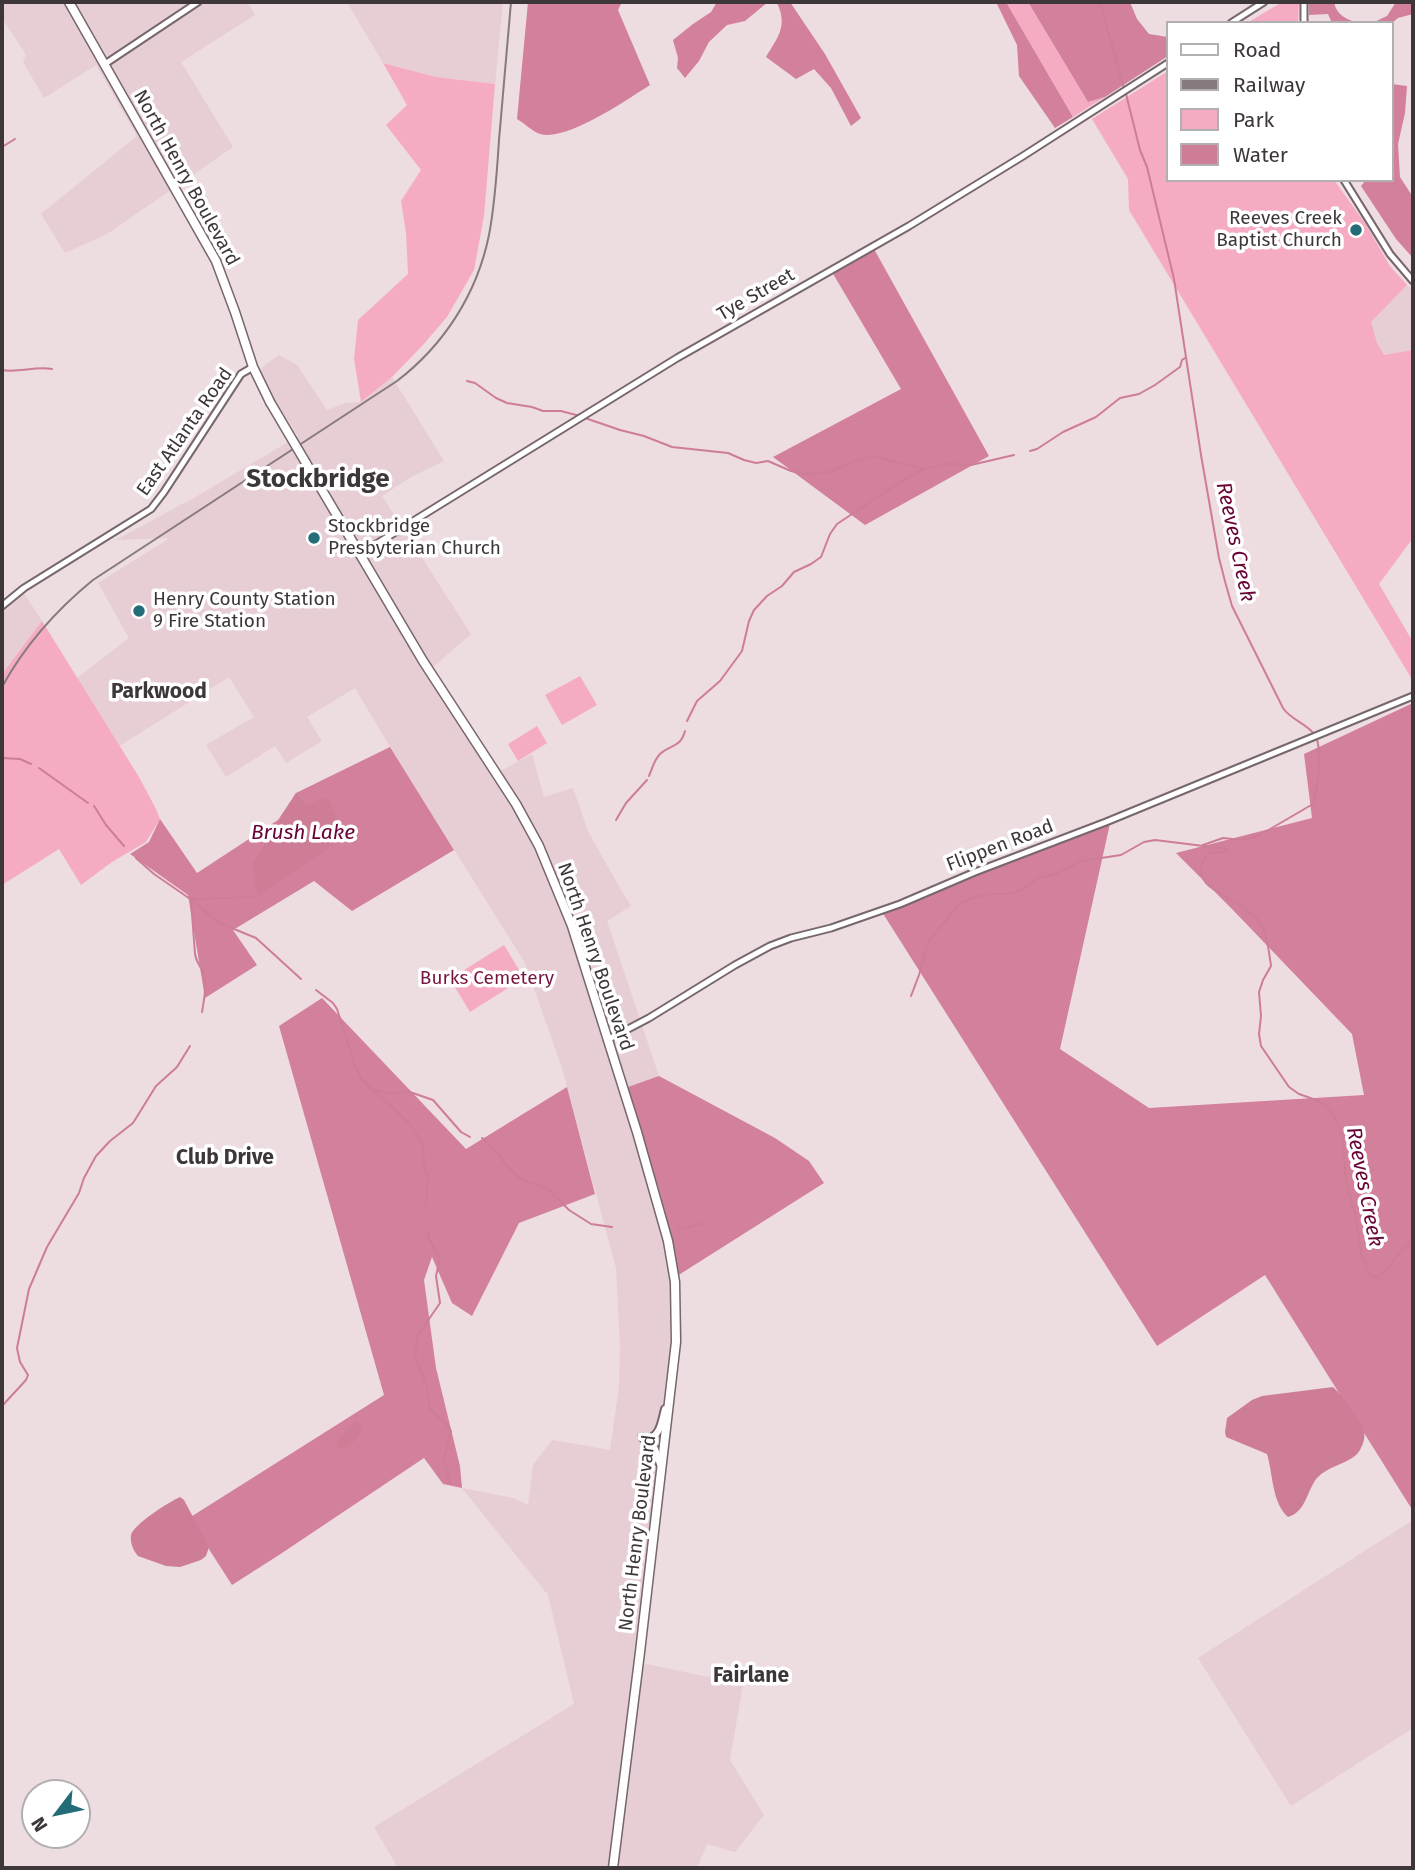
<!DOCTYPE html>
<style>
body{margin:0}
#map{position:relative;width:1415px;height:1870px;overflow:hidden;background:#eddce0;font-family:"Fira Sans",sans-serif}
canvas{display:block}
.frame{position:absolute;inset:0;border:4px solid #3e3739;pointer-events:none}
.legend{position:absolute;left:1166px;top:21px;width:228px;height:161px;box-sizing:border-box;background:#fff;border:2px solid #b2afb0;margin:0;padding:9px 12px;list-style:none;font-size:21px;color:#3e3739}
.legend li{display:flex;align-items:center;gap:14px;height:35px}
.legend b{width:35px;border:2px solid #b2afb0}
.north{position:absolute;left:21px;top:1779px;width:70px;height:70px;box-sizing:border-box;background:#fff;border:2px solid #b2afb0;border-radius:50%;rotate:238deg;font-size:19px;font-weight:700;line-height:28px;text-align:center;color:#3e3739}
.north::after{content:'';display:block;margin:auto;width:24px;height:32px;background:#246d78;clip-path:polygon(50% 0,100% 100%,50% 72%,0 100%)}
</style>
<div id="map">
<canvas width="1415" height="1870"></canvas>
<div class="frame"></div>
<ul class="legend">
<li><b style="height:9px;background:#fff"></b>Road</li>
<li><b style="height:9px;background:#857a7d"></b>Railway</li>
<li><b style="height:19px;background:#f5acc2"></b>Park</li>
<li><b style="height:19px;background:#ce7d97"></b>Water</li>
</ul>
<div class="north">N</div>
</div>
<script>
const ctx = document.querySelector('canvas').getContext('2d');
ctx.lineJoin = 'round';
function fillPath(path, color) { ctx.fillStyle = color; ctx.fill(path, 'evenodd'); }
function stroke(path, color, width, dash) { ctx.strokeStyle = color; ctx.lineWidth = width; ctx.lineCap = dash ? 'butt' : 'round'; ctx.setLineDash(dash || []); ctx.stroke(path); }
function write(font, color, halo, rows, align = 'center') {
  ctx.font = font + ' "Fira Sans",sans-serif'; ctx.lineWidth = 7; ctx.setLineDash([]); ctx.textBaseline = 'middle'; ctx.strokeStyle = halo; ctx.fillStyle = color; for (const [text, x, y, turn = 0] of rows) {
    ctx.save(); ctx.translate(x, y); ctx.rotate((+turn || 0) * Math.PI / 180); ctx.textAlign = isNaN(turn) ? turn : align; if (halo) ctx.strokeText(text, 0, 0); ctx.fillText(text, 0, 0); ctx.restore();
  }
}
fillPath(new Path2D(`
 M2 2H247L255 15 181 62 233 147 107 234 65 253 41 214 137 136 96 65 44 98 23 62 26 55 4 21 2 22Z
 M347 2H503L495 84 436 77 383 63Z
 M1407 285 1413 290V350L1384 355 1377 343 1370 322Z
 M279 355 297 365 327 410 346 403 361 402 392 377 444 461 411 477 382 496 471 634 432 668 479 740 501 771 532 754 544 797 573 788 588 831 617 883 631 906 607 921 659 1076 625 1088 661 1196 677 1267 682 1337 656 1528 641 1663 743 1684 730 1760 764 1815 735 1852 707 1844 697 1868H398L374 1827 574 1704 548 1595 462 1488 513 1498 528 1505 533 1465 552 1440 610 1450 619 1387 620 1345 616 1268 562 1068 525 963 390 747 355 688 307 717 322 741 286 763 275 746 226 777 206 745 254 717 229 677 118 747 77 678 129 638 98 583 170 538 116 540 199 495 298 436 257 374 266 364Z
 M23 592 42 621 2 674V610Z
 M1413 1520V1728L1291 1806 1198 1658Z`), '#e7cdd4');
fillPath(new Path2D(`
 M1006 2H1028L1088 102 1105 97 1073 117Z
 M1282 2H1299L1298 23H1247Z
 M383 63 436 77 495 84 484 216 474 270 447 317 423 345 392 377 361 402 354 359 358 320 408 274 406 233 401 201 421 170 386 125 407 105Z
 M1168 71V180H1334L1365 223 1390 266 1407 285 1371 322 1377 343 1384 355 1413 350V538L1379 584 1413 642V681L1129 210 1128 179 1092 119Z
 M42 621 139 777 156 809 160 819 146 842 112 862 81 885 59 849 2 885V674Z
 M580 676 597 705 562 725 545 695Z
 M537 726 547 743 518 761 508 744Z
 M504 945 524 978 470 1012 450 979Z`), '#f5acc2');
fillPath(new Path2D(`
 M528 2H622L618 10 650 85C628 99 566 142 540 134 532 131 524 123 517 119Z
 M717 2H790L825 54 861 118 851 126 831 88 814 69 796 79 766 57C778 37 788 26 777 3L768 2 745 21 727 25 709 42 699 61 685 78 677 68 678 58 673 40 693 24 711 12Z
 M996 2H1006L1073 117 1055 128 1019 76 1017 45Z
 M1028 2H1130L1137 19 1149 34 1168 37V56L1105 97 1088 102Z
 M1309 2H1334C1336 15 1347 20 1359 23H1332L1328 14 1309 15Z
 M1396 2H1413V14L1398 18 1392 23H1372L1387 16Z
 M1392 84 1407 86 1405 113 1398 144 1400 177 1413 197V258L1396 239 1361 186 1366 180H1392Z
 M874 249 989 456 865 525 773 457 901 389 832 272Z
 M1413 703V1511L1265 1275 1157 1346 882 912 1111 819 1060 1049 1149 1108 1364 1095 1352 1034 1232 909 1176 853 1312 818 1304 754Z
 M390 747 454 850 352 911 314 881 233 930 257 965 205 998 188 895 130 854 149 842 160 819 197 873 278 820 296 793Z
 M322 998 466 1149 567 1087 595 1194 519 1223 472 1316 452 1303 432 1257 424 1280 436 1368 460 1466 462 1488 443 1484 424 1458 279 1555 232 1585 189 1518 384 1395 279 1026Z
 M659 1076 775 1138 809 1161 824 1183 677 1276 661 1196 625 1088Z`), '#d2809b');
fillPath(new Path2D(`
 M296 793 305 805 327 797 345 837 257 897 253 863Z
 M1333 1387C1342 1395 1362 1419 1364 1432 1366 1439 1361 1451 1355 1456 1343 1465 1327 1467 1317 1478 1307 1490 1306 1512 1288 1517 1272 1503 1273 1474 1267 1454L1226 1437 1225 1432 1227 1418 1252 1400 1262 1396Z
 M356 1421 362 1425C363 1436 350 1447 339 1449L337 1447 338 1440Z
 M180 1497 184 1500 209 1547 206 1556 201 1560 180 1567 166 1566 138 1556C133 1550 130 1543 131 1535 134 1524 169 1502 180 1497Z`), '#ce7d97');
stroke(new Path2D(`
 M1100 2 1124 88
 M1126 94 1140 150 1147 167 1174 279 1201 455 1219 558 1226 585 1232 606 1283 708C1291 720 1306 723 1314 734
 M2 147 15 139
 M2 370C19 373 35 366 52 369
 M467 381 475 383 496 398 507 403 532 407 543 411H561L580 416
 M585 418 620 430 644 436 672 447 728 453 744 460 756 463 768 461 791 471 803 474 827 473 855 461 873 456 924 469
 M1030 451 1037 449 1063 432 1096 417 1120 398 1139 394 1155 385 1180 367 1182 360 1185 358
 M687 721 697 701 720 681 742 651 749 621 754 610 767 596 782 586 794 572 811 564 821 557 830 534 837 524 905 479 924 469 946 464 971 465 1014 455
 M2 758 20 759 31 764
 M39 768 88 803
 M649 776C652 769 654 760 660 754 670 744 680 749 685 731
 M94 806 106 825 124 846
 M616 820 626 803 647 780
 M1203 845 1223 838 1242 840 1254 837 1265 832 1313 804C1318 791 1321 753 1317 739
 M136 858 154 874 196 903 217 922 256 938 301 979
 M192 899 257 897
 M191 900 195 954C196 961 199 964 202 970 208 983 204 999 202 1012
 M316 990 333 1003 337 1009 355 1065 362 1080 409 1123 422 1142 425 1170 428 1177 426 1204
 M911 996 919 975 928 942 960 903 979 896 991 894H1008L1022 890 1038 878 1053 875 1081 861 1121 855 1144 842 1155 840 1228 849V851C1221 854 1214 850 1207 855 1205 857 1203 861 1202 864 1197 882 1213 889 1225 896 1233 901 1251 913 1257 919 1267 930 1269 952 1271 966L1263 980 1259 992 1261 1016 1259 1034 1261 1046 1289 1087 1299 1094 1316 1100 1327 1106 1337 1121 1343 1139 1346 1182 1356 1217 1361 1254 1368 1271 1372 1276 1378 1277C1392 1266 1399 1250 1413 1239
 M371 1089 392 1094 407 1091 433 1100 461 1132 470 1137
 M482 1138 499 1154 505 1164 520 1179 547 1188 569 1210 591 1224 612 1227
 M678 1230 705 1223
 M429 1232 428 1237 440 1258 436 1276 440 1303 418 1335 415 1358 427 1385 430 1409 446 1424 451 1431 444 1459 450 1484
 M2 1406 26 1380 28 1375 20 1362 17 1348 29 1289 47 1247 79 1193 84 1178 96 1156 110 1141 133 1123 156 1086 177 1067 190 1046`), '#ce7d97', 2);
const minor = new Path2D(`
 M1304 2V23
 M1231 23 1264 2
 M105 64 198 2
 M1344 180 1390 254 1413 281
 M360 554 677 358 909 226 1023 156 1168 63
 M2 606 24 588 151 509 164 492 241 374 253 367
 M607 1040 649 1018 735 965 770 946 791 938 831 928 900 904 975 872 1106 822 1413 696`);
const major = new Path2D(`
 M642 1437 655 1449 660 1464
 M651 1438C661 1433 662 1420 665 1409`);
const highway = new Path2D(`
 M69 2 216 261 235 312 253 367 270 402
 M306 463 423 661 516 804 539 846 572 926 637 1132 668 1241 675 1282 676 1342 640 1652 613 1868`);
stroke(minor, '#76676b', 9);
stroke(major, '#76676b', 10);
stroke(highway, '#76676b', 11);
stroke(minor, '#fff', 5);
stroke(major, '#fff', 6);
stroke(highway, '#fff', 8);
stroke(new Path2D(`
 M2 687C25 645 55 611 93 580L397 381C444 345 477 294 489 235 495 204 497 172 499 140 503 94 507 48 511 2`), '#857a7d', 2);
const highwayBridge = new Path2D(`
 M270 402 306 463`);
stroke(highwayBridge, '#76676b', 11, []);
stroke(highwayBridge, '#fff', 8);
for (const [x, y, r, color] of [
 [1356,230,7,"#246d78"],
 [314,538,7,"#246d78"],
 [139,611,7,"#246d78"]
]) { const dot = new Path2D(); dot.arc(x, y, r, 0, 2 * Math.PI); ctx.fillStyle = color; ctx.fill(dot); stroke(dot, '#fff', 2.5); }
write('19px', '#3e3739', '#fff', [
 ["North Henry Boulevard",186,178,61],
 ["Tye Street",756,295,-30],
 ["East Atlanta Road",185,432,-55],
 ["Flippen Road",1000,846,-21],
 ["North Henry Boulevard",595,957,71],
 ["North Henry Boulevard",638,1533,-83]
]);
write('19px', '#3e3739', '#fff', [
 ["Reeves Creek",1342,219,"right"],
 ["Baptist Church",1342,241,"right"],
 ["Stockbridge",328,527],
 ["Presbyterian Church",328,549],
 ["Henry County Station",153,600],
 ["9 Fire Station",153,622]
], 'left');
write('19px', '#781641', '#fff', [
 ["Burks Cemetery",487,979]
]);
write('italic 21px', '#690235', '#fff', [
 ["Reeves Creek",1235,542,78],
 ["Brush Lake",303,833],
 ["Reeves Creek",1364,1187,79]
]);
write('bold 21px', '#3e3739', '#fff', [
 ["Parkwood",159,692],
 ["Club Drive",225,1158],
 ["Fairlane",751,1676]
]);
write('bold 26px', '#3e3739', '#fff', [
 ["Stockbridge",318,480]
]);
</script>
